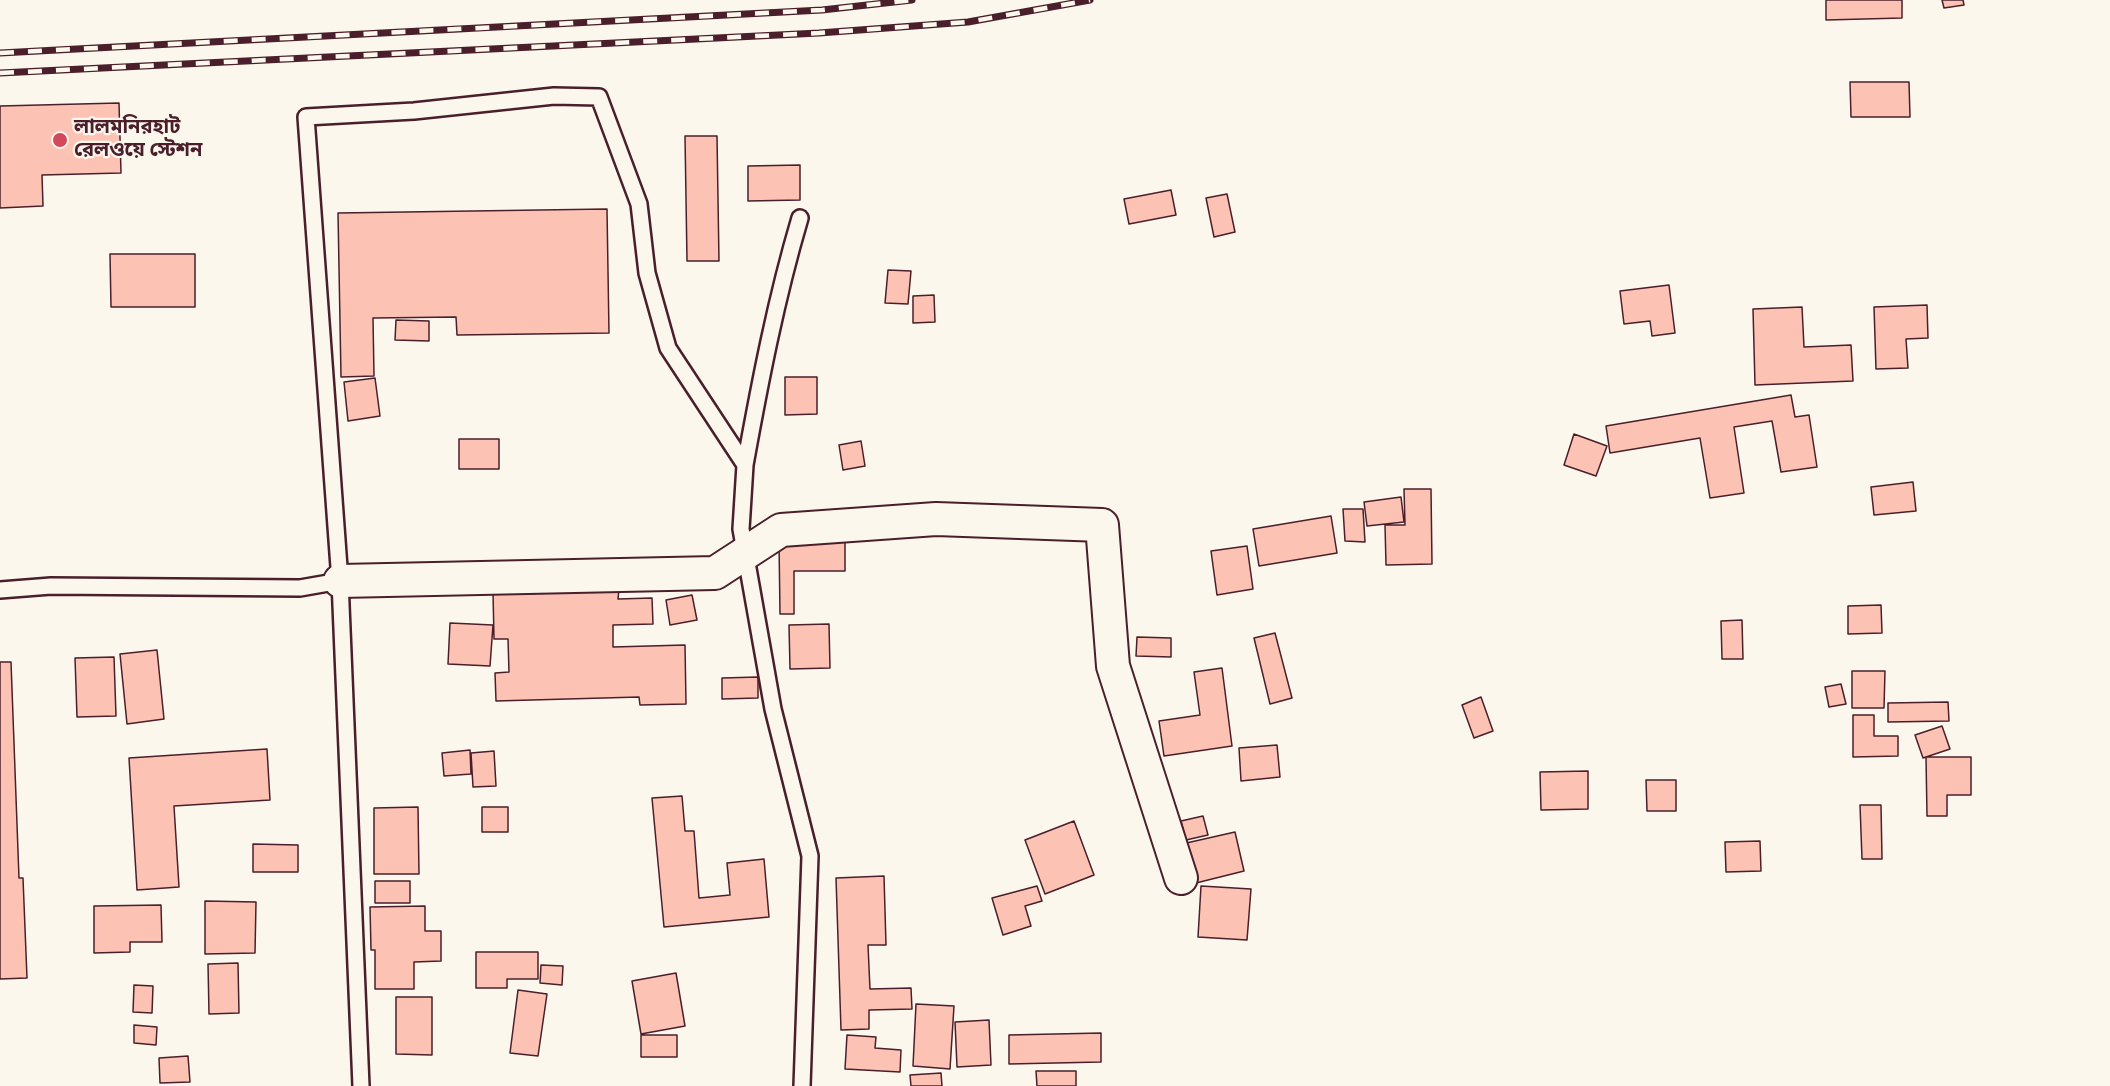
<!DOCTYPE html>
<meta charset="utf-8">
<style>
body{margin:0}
canvas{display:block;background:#fbf7ec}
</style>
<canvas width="2110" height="1086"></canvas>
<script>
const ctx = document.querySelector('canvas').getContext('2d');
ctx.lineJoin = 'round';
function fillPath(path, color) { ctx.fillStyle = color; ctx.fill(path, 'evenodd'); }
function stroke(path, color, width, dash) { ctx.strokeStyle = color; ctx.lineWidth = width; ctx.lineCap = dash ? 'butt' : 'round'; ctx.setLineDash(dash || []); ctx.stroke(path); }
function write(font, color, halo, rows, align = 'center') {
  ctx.font = font + ' "Patrick Hand","Noto Sans Bengali",sans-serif'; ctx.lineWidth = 4.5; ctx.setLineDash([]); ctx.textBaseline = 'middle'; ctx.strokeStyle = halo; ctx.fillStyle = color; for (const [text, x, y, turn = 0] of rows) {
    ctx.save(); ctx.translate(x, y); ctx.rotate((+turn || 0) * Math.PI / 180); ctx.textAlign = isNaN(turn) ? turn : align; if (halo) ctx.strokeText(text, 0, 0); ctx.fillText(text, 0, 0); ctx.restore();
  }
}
const building = new Path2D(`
 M1826 0H1902V18L1826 20Z
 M1942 0H1963L1964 5 1944 8Z
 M1850 82H1909L1910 117H1851Z
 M119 103 121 173 42 175 43 206 0 208V106Z
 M685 136H717L719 261H687Z
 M800 165V200L748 201V166Z
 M1171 190 1176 215 1129 224 1124 199Z
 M1227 194 1235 232 1214 237 1206 198Z
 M607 209 609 333 457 335 456 317 373 318 374 376 341 377 338 213Z
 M110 254H195V307H111Z
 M888 270 911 271 908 304 885 303Z
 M1669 285 1675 333 1652 336 1650 321 1624 324 1620 291Z
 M934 295 935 322 913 323V296Z
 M1927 305 1928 338 1906 339 1908 368 1876 369 1874 307Z
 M1802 307 1804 347 1851 345 1853 381 1755 385 1753 309Z
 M396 320 429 321V341L395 340Z
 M785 377H817V414L785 415Z
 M375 378 380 416 348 421 344 382Z
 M1791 395 1795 417 1809 415 1817 467 1781 472 1772 421 1734 427 1744 493 1710 498 1700 438 1610 453 1606 426Z
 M1574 434 1607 446 1596 476 1564 465Z
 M459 439H499V469H459Z
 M861 441 865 466 843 470 839 445Z
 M1913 482 1916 511 1874 515 1871 487Z
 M1404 489H1431L1432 564 1386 565 1385 525H1405Z
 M1401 497 1404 522 1367 526 1364 502Z
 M1343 509H1363L1365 542 1345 541Z
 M1331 516 1337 553 1259 566 1253 529Z
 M779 542H845V571H794V614H780Z
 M1247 546 1253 589 1217 595 1211 551Z
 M619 589 618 599 652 598 653 624 613 625V647L685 645 686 704 640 705 639 697 496 701 495 673 509 672 508 639H494L493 592Z
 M692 595 697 620 670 625 666 600Z
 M1881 605 1882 633 1848 634V606Z
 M1742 620 1743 659H1722L1721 621Z
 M450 623 493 625 490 666 448 664Z
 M829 624 830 668 790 669 789 625Z
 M1275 633 1292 698 1270 704 1254 638Z
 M1137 637 1171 638V657L1136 656Z
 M157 650 164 719 127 724 120 654Z
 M114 657 116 716 77 717 75 658Z
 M0 662H11L19 878H23L27 978 0 979Z
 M1222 668 1232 746 1164 756 1159 721 1200 715 1194 672Z
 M1852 671H1885L1884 708H1852Z
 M758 677V698L722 699V678Z
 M1841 684 1846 704 1829 707 1825 687Z
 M1481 697 1493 731 1474 738 1462 705Z
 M1948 702 1949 721 1888 722V703Z
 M1853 715H1874V736H1898V756L1853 757Z
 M1942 726 1950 749 1923 758 1915 735Z
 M1277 745 1280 777 1241 781 1239 748Z
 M267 749 270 800 174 806 179 887 137 890 129 758Z
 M470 750 471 774 444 776 442 753Z
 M494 751 496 786 473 787 471 753Z
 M1926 757H1971V795H1947V816H1927Z
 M1588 771V809L1541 810 1540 772Z
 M1646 780H1676V811H1647Z
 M682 796 685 831H694L699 898 730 895 727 863 764 859 769 917 664 927 652 798Z
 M1860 805H1881L1882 859H1862Z
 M418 807 419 874H374V808Z
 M482 807H508V832H482Z
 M1203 816 1208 835 1186 840 1181 821Z
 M1074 821 1094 875 1045 894 1025 840Z
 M1235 832 1244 871 1192 884 1182 844Z
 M1760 841 1761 871 1726 872 1725 842Z
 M253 844 298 845V872H253Z
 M884 876 886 945H868L870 989 911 988 912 1009 869 1010V1029L841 1030 836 878Z
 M375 881H410V903H375Z
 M1037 886 1042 901 1025 906 1031 926 1003 935 992 898Z
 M1201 886 1251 889 1247 940 1198 937Z
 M205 901 256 902 255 953 205 954Z
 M161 905 162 942H130V952L94 953V906Z
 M425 906V931H441V961L414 962V989H375V950H371L370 907Z
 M476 952H538V979H507V988H476Z
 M238 963 239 1013 209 1014 208 964Z
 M541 965 563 966 562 985 540 983Z
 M676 973 685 1026 641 1034 632 981Z
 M134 985 153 986 152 1013 133 1012Z
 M518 990 547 994 538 1056 510 1053Z
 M396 997H432V1055L396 1054Z
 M916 1004 954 1006 950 1069 913 1066Z
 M989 1020 991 1065 957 1067 955 1022Z
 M134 1025 157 1027 156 1045 134 1043Z
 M1101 1033V1062L1009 1064V1035Z
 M641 1035H677V1057H641Z
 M847 1035 876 1037 875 1048 901 1050 900 1072 845 1069Z
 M188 1056 190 1082 160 1083 159 1058Z
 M1036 1071H1076V1086H1037Z
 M941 1073 942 1086H911L910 1075Z`);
fillPath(building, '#fcc2b4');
stroke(building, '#4a1f2b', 1.5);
const lane = new Path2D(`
 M745 465C760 382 776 299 800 218
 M340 581 361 1086
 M0 590 51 586 300 588 340 581 306 117 414 111 554 96 599 97 639 204 647 273 668 348 745 465 741 529 773 709 810 856 802 1086`);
const street = new Path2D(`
 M340 581 715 573 781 530 936 519 1102 525 1113 666 1181 878`);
stroke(lane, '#4a1f2b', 20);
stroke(street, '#4a1f2b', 36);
stroke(lane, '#fbf7ec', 15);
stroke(street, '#fbf7ec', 32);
const rail = new Path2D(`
 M0 53 822 10 912 0
 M0 73 819 33 968 22 1090 0`);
stroke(rail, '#4a1f2b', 7);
stroke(rail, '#fbf7ec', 4.5, [14]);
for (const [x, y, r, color] of [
 [60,140,8,"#d1495b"]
]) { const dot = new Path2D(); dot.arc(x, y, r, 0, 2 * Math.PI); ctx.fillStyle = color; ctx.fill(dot); stroke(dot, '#fbf7ec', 2); }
write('bold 20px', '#4a1f2b', '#fbf7ec', [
 ["লালমনিরহাট",74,128],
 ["রেলওয়ে স্টেশন",74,151]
], 'left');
</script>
